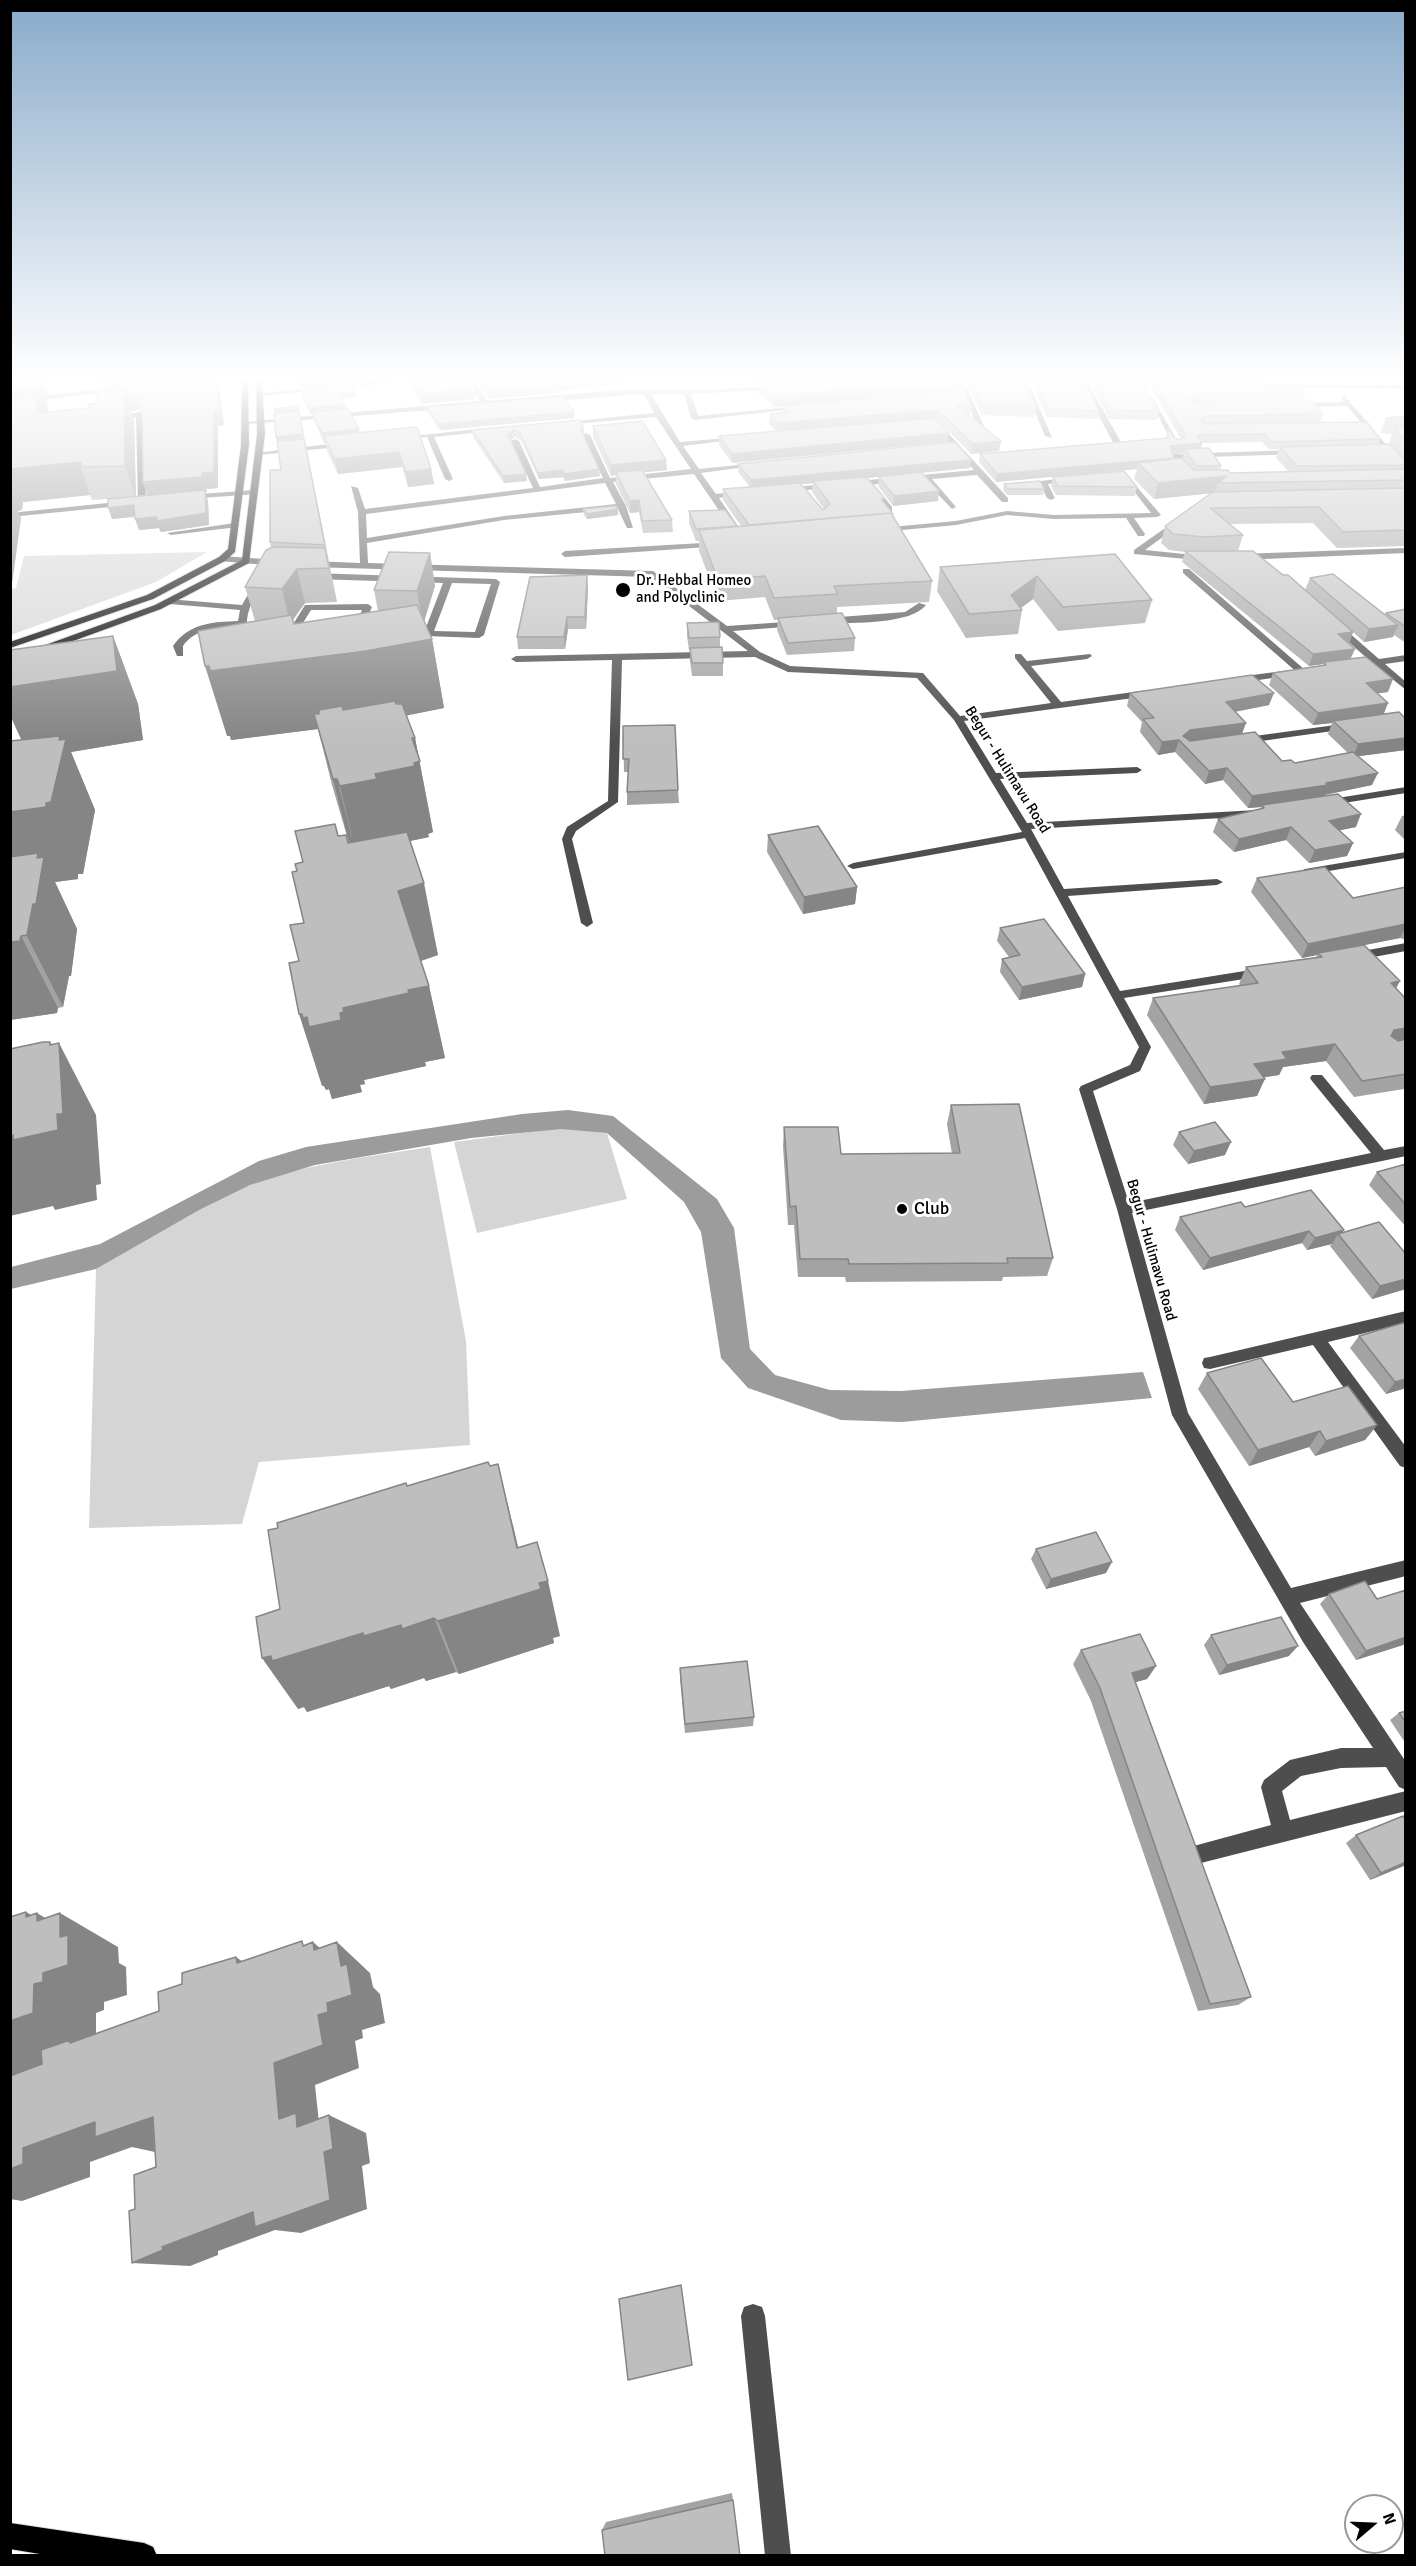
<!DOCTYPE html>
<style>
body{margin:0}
#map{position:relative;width:1416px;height:2566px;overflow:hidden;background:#fff;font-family:Signika,sans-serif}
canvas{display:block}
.frame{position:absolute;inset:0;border:12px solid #000;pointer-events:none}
.north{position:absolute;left:1344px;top:2494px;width:60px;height:60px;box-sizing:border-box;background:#fff;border:2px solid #999;border-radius:50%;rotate:71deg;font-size:16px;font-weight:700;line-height:24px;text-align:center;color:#000}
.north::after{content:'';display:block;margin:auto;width:21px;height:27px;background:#000;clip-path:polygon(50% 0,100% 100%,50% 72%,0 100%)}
</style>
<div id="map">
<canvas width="1416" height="2566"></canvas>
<div class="frame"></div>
<div class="north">N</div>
</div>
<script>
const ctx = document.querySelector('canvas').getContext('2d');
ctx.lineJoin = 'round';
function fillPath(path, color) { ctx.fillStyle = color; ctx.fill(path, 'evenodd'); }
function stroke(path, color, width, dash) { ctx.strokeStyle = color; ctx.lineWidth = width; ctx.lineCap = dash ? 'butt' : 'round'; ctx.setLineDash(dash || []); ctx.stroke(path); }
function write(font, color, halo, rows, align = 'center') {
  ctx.font = font + ' Signika,sans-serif'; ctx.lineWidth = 6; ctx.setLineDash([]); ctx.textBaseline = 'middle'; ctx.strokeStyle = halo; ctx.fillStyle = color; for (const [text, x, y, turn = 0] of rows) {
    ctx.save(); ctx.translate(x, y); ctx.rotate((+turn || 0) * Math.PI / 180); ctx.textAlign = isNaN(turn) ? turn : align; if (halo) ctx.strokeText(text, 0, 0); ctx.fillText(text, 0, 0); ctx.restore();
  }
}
fillPath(new Path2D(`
 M207 552 156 582 11 635V589L16 588 24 556Z
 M561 1128 607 1133 627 1199 477 1233 454 1142Z
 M430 1147 466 1341 470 1445 259 1462 242 1524 89 1528 96 1269C146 1240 196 1207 250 1185 307 1163 370 1157 430 1147Z`), '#d5d5d5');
fillPath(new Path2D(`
 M568 1110 613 1116 717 1199 734 1228 750 1349 775 1375 830 1390 901 1391 1143 1372 1152 1398 902 1422 841 1420 748 1388 721 1358 701 1232 684 1202 607 1133 561 1129 471 1138 315 1165 250 1185 199 1210 96 1269 11 1289V1267L100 1244 259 1161 306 1147 522 1114Z`), '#9c9c9c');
const major = new Path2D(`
 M242 382H248L249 445 235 552 225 561 153 599 10 648V642L147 595 219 557 228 549 241 445Z
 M256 382H262L265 434 249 563 161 609 10 664V658L155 605 242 560 257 434Z
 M10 2523 144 2543 153 2547 157 2556H52L10 2549Z`);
stroke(major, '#dbdbdb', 2);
fillPath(new Path2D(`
 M368 382H398L260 396 257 394Z
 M469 382H476L487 401 620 390H708L776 386 778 389 691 394 698 416 801 406 805 408 695 420 691 418 684 394H651L680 442 737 437 741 439 683 446 699 469 757 463 761 465 701 473 716 494 742 491 746 493 719 498 738 526 737 528H731L694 474 613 482 626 506 633 528H627L618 509 504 520 367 543 368 563 653 571 727 626 800 621 802 623 797 626 733 631 760 652 790 666 923 673 960 716 1051 703 1015 658V654H1021L1027 661 1090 654 1092 656 1087 659 1031 666 1061 702 1148 690 1153 693 1148 696 964 721 996 773 1137 767 1142 770 1137 773 1000 779 1027 823 1257 810 1262 813 1257 816 1031 829 1064 889 1217 879 1223 882 1217 885 1068 896 1120 991 1263 968 1269 972 1263 976 1124 998 1151 1047 1140 1071 1093 1091 1129 1203 1371 1153 1312 1081 1310 1078 1312 1075H1322L1384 1150 1406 1146V1156L1132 1213 1188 1413 1291 1588 1406 1560V1576L1300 1603 1406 1762V1790L1399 1787 1386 1767 1341 1768 1301 1776 1282 1791 1290 1820 1406 1791V1811L1197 1864 1190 1861 1187 1854 1190 1847 1271 1825 1261 1787 1264 1780 1290 1760 1341 1748H1373L1303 1642 1172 1415 1117 1209 1079 1089 1081 1086 1130 1065 1139 1047 1025 838 853 869 847 866 853 863 1022 832 954 720 917 678 788 672 755 657 622 660 618 802 576 831 572 839 593 923 587 927 581 923 562 839 567 827 608 801 612 660 516 662 511 659 516 656 748 651 651 577 311 567 307 564 311 561 360 563 358 512 351 486 358 488 365 509 533 488 511 441 515 439 519 441 540 487 603 478 582 435 586 433 590 435 610 478 691 469 656 417 561 425 557 423 654 413 644 394 248 424 244 422 480 401ZM605 483 616 504 504 516 367 538 366 514Z
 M957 382H964L988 435 981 433Z
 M1017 382H1140L1173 385 1170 387 1089 385 1122 444 1103 448 1100 444 1113 442 1082 385Z
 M1248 384 1406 385V389L1246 387Z
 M1028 386 1031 388 1052 438 1045 436 1025 388Z
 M116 388 118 391 10 403V399Z
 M1341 396H1345L1406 468V475L1347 406 1295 407 1291 405 1295 403 1343 402Z
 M1148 397 1153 398 1180 446 1173 444Z
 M140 412 144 414 146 502 142 504 138 502 136 417 112 419 108 417Z
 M931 421H937L1008 498V502H1002L977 475 932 479 956 507 952 509 924 480 784 492 780 490 784 488 974 470 931 425Z
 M495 427 492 431 434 437 453 479 449 481 445 479 427 437 399 440 395 438Z
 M346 442 349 446 259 455 255 453Z
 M1297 450 1300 454 1178 458 1186 473 1182 475 1178 473 1169 456 1173 454Z
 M1125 473 1161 515 1157 517 1134 518 1145 534 1144 536H1138L1126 518 1054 519 1007 515 956 525 880 532 876 530 880 528 956 521 1007 511 1054 515 1151 513 1121 475Z
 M1074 477 1071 481 1048 484 1055 498 1051 500 1047 498 1040 484 1020 486 1016 484Z
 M869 486H875L892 507V511H886L869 490Z
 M254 490H257V494L187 499 183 497 187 495Z
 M127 501H130V505L10 517V513Z
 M1175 521 1182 523 1145 550 1204 556 1207 557V561L1134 554V550Z
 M235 523 239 525 238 527 171 535 167 533Z
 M719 542 723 544 722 546 565 557 561 554 565 551Z
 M1406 548V553L1240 560 1236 557 1240 554Z
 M222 556 278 560 282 563 278 566 219 561V557Z
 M1183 569H1189L1305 670V674H1299L1183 573Z
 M280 572 496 579 500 582 484 635 479 638 297 631 291 637 286 634 288 631C258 630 202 617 183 646V656H177L173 646C189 623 213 622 238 621L240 610 170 604 166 601 167 599 242 605C250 589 263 577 280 572ZM281 578 443 583 425 630 363 628 372 607 368 604 305 605 292 626 247 623C247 604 261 585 281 578ZM452 583 491 584 475 632 434 631ZM311 610H362L354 628 301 626Z
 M919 603 926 605C910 625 853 622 827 624L822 621 827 618 905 612Z
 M1333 624H1339L1379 659 1406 655V661L1385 664 1406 682V690L1375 665 1350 667V663L1369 660 1333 628Z
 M1291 670 1296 673 1294 675 1237 683 1232 680 1237 677Z
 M1350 723 1355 726 1354 728 1240 744 1235 741 1240 738Z
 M1406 787V793L1325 806 1320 803 1325 800Z
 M1406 852V858L1305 875 1299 872 1305 869Z
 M1406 943V951L1352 961 1346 957 1352 953Z
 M1406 1311V1323L1328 1342 1406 1447V1468L1400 1466 1313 1345 1210 1369 1204 1368 1202 1363 1204 1358 1210 1357Z
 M753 2304 762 2307 765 2316 791 2556H765L741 2316 744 2307Z`), '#4e4e4e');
fillPath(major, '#000');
fillPath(new Path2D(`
 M10 382H47V393H45L47 401 48 412 89 408 97 403 96 391 217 382 220 393 224 425 218 426V488L206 489 207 492H205L208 501 209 525 161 532 159 528 139 530 135 517 112 519 108 499 92 500 90 495 23 502 22 510 18 511 21 518 12 583H10ZM140 410 142 411 147 495 136 496 134 419 131 411Z
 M408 382H471L475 389 476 399 422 404Z
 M479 382H631L555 391 556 393 488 399Z
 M747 382H960L959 391 971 406 970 415H969L1001 441 999 451 971 454 937 419H936L947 442 732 463 719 445V436L776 431 769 424 770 414 782 413 783 406 774 407 757 392V384L750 385Z
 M965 382H1025L1036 406 1034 417 982 415Z
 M1033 382H1084L1099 411 1098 419 1047 417 1033 386Z
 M1094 382H1142L1159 411 1157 420 1109 419 1093 387Z
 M1152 382H1243L1270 388 1305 393 1303 400 1195 402 1323 414 1321 422 1205 424H1206L1380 439 1378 444 1390 445 1389 443 1392 434 1380 433 1386 418 1406 416V546L1337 548 1313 523 1229 524 1243 535 1238 551 1283 575 1305 590 1310 578 1385 614 1386 613 1406 609V643L1394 635 1393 637 1364 642 1353 632 1349 644 1351 659 1388 692 1377 693 1384 714 1406 719V750L1358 756 1372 785 1324 795V796L1356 827 1339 830 1353 843 1347 856 1309 863 1286 840 1234 852 1213 832 1218 819 1260 809 1261 807 1248 808 1223 780 1205 784 1175 752 1158 755 1140 732 1142 722 1127 706 1130 693 1269 705 1235 712 1246 723 1242 734 1282 761 1295 763 1348 753 1328 734 1332 723 1313 725 1269 685 1273 673 1323 665V664L1309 666 1182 562 1185 552 1169 550 1161 543 1165 526 1211 493 1154 499 1134 479 1137 469 996 482 979 462 980 454 1166 438 1168 428 1173 437 1180 440 1181 439 1151 388ZM1262 442 1269 449H1279L1276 458 1289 472 1230 473 1220 470 1221 466 1201 448 1202 443ZM1184 453 1182 459H1173L1172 454Z
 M300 389 355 392 356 397 342 399 346 409 359 433 431 469 434 484 408 487 402 467 338 474 327 451 326 443H324L314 421 312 414H310L301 394Z
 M298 406 337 602 305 603 293 620 294 624 378 611 374 590 430 553 435 586 424 621 432 639 444 708 406 715 415 738 433 832 428 834 429 837 410 841 438 955 421 961 429 986 445 1058 425 1062 426 1066 364 1080 365 1084 360 1085 362 1092 332 1099 329 1089 326 1090 324 1086H322L299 961 304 923 297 871 303 862 338 836 349 843 332 785 318 729 231 740 230 736H227L255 621 245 587 271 548 270 542 281 470Z
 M427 407 574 412V418L440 430 428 413Z
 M583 425 584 432 582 434 600 476 564 481V477L539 479 521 440 514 437 511 440 527 481 504 483 473 437 472 430Z
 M593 426 666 460 667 470 644 472 672 520 673 532 643 533 639 512 630 513 616 484V475L611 476 593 437Z
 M738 464 970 468 921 473 938 501 893 506 878 486 879 477 867 478 893 516 932 581 929 602 837 607V613L855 638 854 651 787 655 777 630 778 620H774L765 597 718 601 699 551V541H696L689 523V511L737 526H741L723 500V489L750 487 738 472ZM813 483 812 492 824 509 823 510 800 484Z
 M1053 477 1137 487 1135 496 1056 495 1051 486Z
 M1004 484 1044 489 1043 495H1007L1003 490Z
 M583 509 618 515 587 519 584 515Z
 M1115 554 1152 600 1145 623 1058 631 1033 599 1021 608 1022 610 1018 634 966 638 937 591 940 567Z
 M588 587 586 629H568L565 649H518L517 637Z
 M687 623 720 637V648L723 663V676H692L690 661V650H689L687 636Z
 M113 636 138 704 143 740 71 752 95 810 83 874H78V879L55 882 77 929 71 976H69L63 1007 58 1008 57 1013 10 1020V741L21 740Z
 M623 726 678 790 679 803 627 805V792L628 772H624Z
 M1406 815V841L1395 830 1402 816Z
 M768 835 857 887 855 904 803 914 767 852Z
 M1257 878 1353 898 1406 887V940L1400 938 1364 945 1396 988 1406 999V1092L1404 1089 1354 1097 1326 1061 1283 1067 1279 1075 1264 1077 1257 1096 1204 1104 1147 1015 1153 998 1241 986 1239 984 1246 967 1316 957 1317 955 1302 958 1251 892Z
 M1000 928 1085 974 1082 987 1019 1000 1000 972 1002 959 1009 957 997 941Z
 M951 1105 1053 1258 1047 1276 1003 1277 1002 1281 846 1282 845 1277H798L794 1225H788L783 1146 784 1127 841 1154H952L947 1124Z
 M1179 1132 1225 1155 1188 1164 1173 1145Z
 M1406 1164V1227L1369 1185 1377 1172Z
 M1245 1207 1343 1232 1406 1254V1289L1372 1299 1330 1246 1332 1244 1307 1250 1302 1243 1203 1270 1175 1230 1180 1217Z
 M1406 1322V1388L1386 1394 1350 1348 1359 1336Z
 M1207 1373 1293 1402 1377 1425 1365 1440 1315 1456 1309 1447 1249 1466 1198 1389Z
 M407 1486 513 1525 518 1548 560 1636 553 1638 554 1643 459 1674 456 1672 426 1681 424 1678 391 1689 389 1686 307 1712 304 1707 298 1709 280 1609Z
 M1036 1549 1106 1573 1046 1589 1031 1559Z
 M1406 1590V1644L1356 1660 1320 1604 1329 1594 1377 1599Z
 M1211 1635 1289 1656 1219 1675 1204 1645Z
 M1081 1650 1156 1666 1147 1679 1135 1682 1251 1997 1238 2005 1198 2011 1091 1701 1073 1664Z
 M680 1678 754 1717 753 1726 685 1733Z
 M1406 1711V1744L1390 1720 1399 1713Z
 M1356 1835 1406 1865 1370 1880 1346 1843Z
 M732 2493 740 2556 602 2530 606 2522Z`), '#a3a3a3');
fillPath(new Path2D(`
 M10 382H47V393H45L47 401 48 420 10 424Z
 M217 382 220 393 224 425 218 426V488L206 489 207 492H205L208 501 209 525 161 532 159 528 139 530 135 519 148 498 143 482 214 411Z
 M300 382H359L301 387Z
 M553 382H631L555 391 556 393 488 399 487 388Z
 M943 382H960L959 391 774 407V397Z
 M124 388 135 395 140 410 131 411 134 419 136 499 125 466Z
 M475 389 476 399 422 404 421 394Z
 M355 392 356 397 340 399 339 394Z
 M1196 394 1194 402 1190 399Z
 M345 405 346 411 310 414 309 408Z
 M298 409 328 560 305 445 279 448 276 437V417L275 411Z
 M938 410 937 419 777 432V423Z
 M574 412V418L440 430 439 424Z
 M1206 416 1204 424 1200 421Z
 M583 425 584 432 580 436V429Z
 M359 429 360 439 324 436 326 443H324L322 433Z
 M513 430 514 437 509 442 508 435Z
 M949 433 947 442 732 463V454Z
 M1001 441 999 451 971 454 972 444Z
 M1202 443 1200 451 1185 449 1184 453 1168 454 1170 446Z
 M399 452 402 467 338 474 335 459Z
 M1174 458 1172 466 1138 463 1137 469 996 482 997 474Z
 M666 460 667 470 617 475 616 472V475L611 476V465Z
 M971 460 970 468 751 489V480Z
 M81 462V467L90 495 23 502 22 510 18 511 21 518 12 583H10L11 469Z
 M431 469 434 484 408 487 406 472Z
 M599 469 600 476 564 481V474Z
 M563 470 564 477 539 479 538 473Z
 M526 474 527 481 504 483 503 476Z
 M1227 476 1218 483 1215 493 1154 499 1158 483Z
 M939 491 938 501 893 506 894 496Z
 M639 500V512L630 513V501Z
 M134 505 138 516 112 519 108 508Z
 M618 509V515L587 519V514Z
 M430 553 435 586 423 625 417 591Z
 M297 569 305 603 290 623 282 589Z
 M587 575 588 587 586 629 585 617Z
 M1037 576 1033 599 1018 610 1011 595Z
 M567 617 568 629 565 649 564 637Z
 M1398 625 1393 637 1364 642 1369 629Z
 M1353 632 1349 644 1338 634Z
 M113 636 138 704 143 740 71 752 95 810 83 874H78V879L55 882 77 929 71 976H69L63 1007 10 903V812L46 803 30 759 10 715V687Z
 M432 639 444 708 380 721 314 714 318 729 231 740 230 736H227L205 666Z
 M1355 649 1350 660 1324 662 1323 664 1309 666 1313 654Z
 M1393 679 1388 692 1361 696 1366 683Z
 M1274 693 1269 705 1222 714 1226 702Z
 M1388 703 1383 716 1333 721 1332 723 1313 725 1318 713Z
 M1246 723 1241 735 1186 743 1183 736 1190 730Z
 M412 738H415L433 832 428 834 429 837 391 845 357 858 340 786 375 774Z
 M1406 738V750L1353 757 1358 744Z
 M1179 740 1175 752 1158 755 1162 742Z
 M1227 768 1223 780 1205 784 1209 771Z
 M1378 773 1372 785 1324 795 1323 798 1262 805 1261 807 1248 808 1252 796Z
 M333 779H337L355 850 351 851Z
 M1361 814 1356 827 1323 834 1329 821Z
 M1291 827 1286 840 1234 852 1239 839Z
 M1353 843 1347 856 1309 863 1315 850Z
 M424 883 438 955 414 963 398 891Z
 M857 887 855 904 803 914 804 897Z
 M1406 924V926L1400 938 1320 954 1318 953 1317 955 1302 958 1308 944Z
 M21 936 58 1008 57 1013 10 1020V942Z
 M1085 974 1082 987 1019 1000 1022 987Z
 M1400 981 1391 998V983Z
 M429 986 445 1058 425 1062 426 1066 364 1080 365 1084 360 1085 362 1092 332 1099 329 1089 326 1090 324 1086H322L299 1014H302L307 1017 340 1013 343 1008 408 990Z
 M1406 1028V1044L1385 1047 1394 1030Z
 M50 1042 60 1062 59 1043 96 1115 101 1184 96 1185 97 1200 55 1210 53 1206 10 1216V1136L50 1045Z
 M1335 1044 1326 1061 1283 1067 1279 1075 1247 1080 1254 1064 1282 1052Z
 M1265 1079 1257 1096 1204 1104 1210 1087Z
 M1231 1142 1225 1155 1188 1164 1194 1151Z
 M1344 1230 1340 1237 1338 1234 1332 1244 1307 1250 1315 1238Z
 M1309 1231 1302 1243 1203 1270 1210 1258Z
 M1406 1279V1289L1372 1299 1380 1286Z
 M1406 1379V1388L1386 1394 1395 1382Z
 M1377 1425 1365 1440 1315 1456 1326 1441Z
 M1320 1431 1309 1447 1249 1466 1258 1450Z
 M498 1464 529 1592 539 1583 548 1581 560 1636 553 1638 554 1643 459 1674 438 1621 517 1548Z
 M1112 1562 1106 1573 1046 1589 1051 1579Z
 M434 1618 456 1672 426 1681 424 1678 391 1689 389 1686 307 1712 304 1707 298 1709 262 1658 363 1633Z
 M1406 1637V1644L1356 1660 1366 1651Z
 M1298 1646 1289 1656 1219 1675 1227 1665Z
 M1156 1666 1147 1679 1123 1686 1132 1673Z
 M1406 1862V1865L1370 1880 1381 1873Z
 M26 1912 37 1918V1913L60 1927V1913L118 1947 119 1963 126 1967 127 1995 104 2002V2010L96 2013V2039L10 2093V2021L26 1917Z
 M313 1942 349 1974 314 1950Z
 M337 1942 370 1973 373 1987 380 1994 385 2023 362 2030 363 2038 355 2041 359 2068 315 2085 319 2123 329 2115 366 2133 370 2163 362 2166 367 2209 301 2233 275 2230 218 2251V2255L190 2266 132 2263 162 2247 279 2119 274 2063 318 2015 327 2003 341 1966Z
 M236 1957 279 1987 237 1963Z
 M153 2117 155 2152 132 2147 90 2162V2177L22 2201 10 2199V2169L23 2148 95 2122Z`), '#858585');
const building = new Path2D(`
 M10 382H37V388L10 391Z
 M99 382H216L220 411H214V472L202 473V477L143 482 142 399 135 395 127 396 124 388 100 391Z
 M413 382H471L475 389 421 394Z
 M483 382H554L555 383 487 388Z
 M759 382H943L774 397Z
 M972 382H1025L1036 406 983 405Z
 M1036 382H1084L1099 411 1048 409Z
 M1096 382H1142L1159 411 1111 410Z
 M1154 382 1266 383 1270 388H1301L1305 393 1196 394 1190 399 1196 403 1312 401 1323 414 1206 416 1200 421 1206 424 1367 422 1380 439 1271 442 1265 434 1197 435 1202 443 1170 446 1174 458 997 474 980 454 1168 438V428L1173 437 1180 440 1185 435Z
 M351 384 355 392 339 394 345 405 309 408 300 389Z
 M124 388 125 466 81 467V462L11 469 10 470V399L36 397V413L89 408V404L97 403 96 391Z
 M964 390 971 406H957L1001 441 972 444 938 410 777 423 770 414 790 412 783 406Z
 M563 397 574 412 439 424 427 407Z
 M298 406V409L275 411 274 409Z
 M348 409 359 429 322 433 312 412Z
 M299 411 303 434 276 437 274 413Z
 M1406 416V419L1386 418Z
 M935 418 949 433 732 454 719 436Z
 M580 420 583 425 580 429 599 469 564 474 563 470 538 473 520 433 513 430 508 435 526 474 503 476 472 430Z
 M642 421 666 460 611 465 593 426Z
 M417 427 431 469 406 472 399 452 335 459 324 436Z
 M1406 427V441L1395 428Z
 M304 439 325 545 270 542V470H281L277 441Z
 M955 442 971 460 751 480 738 464Z
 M1389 444 1406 461V465L1297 466 1280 447Z
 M1209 448 1221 466H1196L1185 449Z
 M1181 458 1194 470H1228L1230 473 1406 469V480L1218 483 1227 476 1158 483 1138 463Z
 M642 470 672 520 642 521 639 500 630 501 616 472Z
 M1124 471 1137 487 1058 486 1053 477Z
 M921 472 939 491 894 496 879 477Z
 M866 477 883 496 884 499H881L893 514 891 513 749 525 723 489 800 483 823 510 830 504 813 481Z
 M1040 481 1044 489H1008L1004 484Z
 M1406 488V530L1343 532 1319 507 1210 508 1243 535 1204 537 1173 534 1165 526 1213 492Z
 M205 490 206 513 157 521V517L135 519 134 505 108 508V499Z
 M616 506 618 509 587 514 583 509Z
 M725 510 737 526 696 529 689 511Z
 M891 513 932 581 834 586 838 594 774 598 765 576 718 580 699 530Z
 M273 547 325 548 329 568 297 569 282 589 245 587 266 550Z
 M1185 551H1253L1283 575H1288L1353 632 1338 634 1355 649 1313 654Z
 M389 552 430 553 417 591 374 590Z
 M1115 554 1152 600 1063 607 1037 576 1011 595 1022 610 969 614 940 567Z
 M1333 574 1398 625 1369 629 1310 578Z
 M587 575 585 617H567L564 637H517L530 577Z
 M417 605 432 639 366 651 210 671 209 666H205L198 631 291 615 294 624Z
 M1406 609V627L1386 613Z
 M842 613 855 638 788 643 778 618Z
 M719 622 720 637 689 638 687 623Z
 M113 636 117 671 10 687V650Z
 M722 647 723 663H692L690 648Z
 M1366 657 1393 679 1366 683 1388 703 1318 713 1273 673 1326 665 1324 662Z
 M1252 675 1274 693 1226 702 1246 723 1190 730 1183 736 1190 741 1255 732 1282 761 1291 760 1295 763 1353 752 1378 773 1326 783 1328 785 1252 796 1227 768 1209 771 1179 740 1162 742 1143 719 1154 718 1130 693Z
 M395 701 396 704H402L415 738H412L420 761 414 763 415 766 375 774 377 779 340 786 337 779H333L314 714H319V710L342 706 343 710Z
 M1399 712 1406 719V738L1358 744 1333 721Z
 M675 725 678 790 627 792 629 759H623V726Z
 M60 736 59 740 66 739 51 802 46 803V807L10 812V741Z
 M1338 794 1361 814 1329 821 1353 843 1315 850 1291 827 1239 839 1218 819 1264 808 1262 805Z
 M335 824 338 836 346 835 348 843 407 832 424 883 398 891 429 986 408 990 409 993 343 1008 344 1012 340 1013 341 1020 309 1027 307 1017 303 1018 302 1014H299L289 963 299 961 290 925 304 923 292 872 297 871 295 864 303 862 295 831Z
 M818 826 857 887 804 897 768 835Z
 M38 853 37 858 44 857 36 904H33L27 935 21 936 20 941 10 942V857Z
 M1325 867 1353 898 1406 887V924L1308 944 1257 878Z
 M1044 919 1085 974 1022 987 1002 959 1020 955 1000 928Z
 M1364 945 1400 981 1391 983 1406 999V1028L1394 1030 1391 1036 1398 1041 1406 1039V1074L1362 1081 1335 1044 1282 1052 1287 1059 1254 1064 1265 1079 1210 1087 1153 998 1258 983 1246 967 1322 957 1318 953Z
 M43 1042H50V1045L59 1043 63 1114H57L58 1130 13 1140V1135L10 1136V1049Z
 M1019 1104 1053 1258H1007L1008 1263 849 1264 848 1259H800L796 1206 790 1207 784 1127H838L841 1154 960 1153 951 1105Z
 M1215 1122 1231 1142 1194 1151 1179 1132Z
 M1406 1164V1205L1377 1172Z
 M1311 1190 1344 1230 1315 1238 1309 1231 1210 1258 1180 1217 1241 1202 1245 1207Z
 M1379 1222 1406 1254V1279L1380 1286 1338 1234Z
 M1406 1322V1379L1395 1382 1359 1336Z
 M1261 1358 1293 1402 1348 1386 1377 1425 1326 1441 1320 1431 1258 1450 1207 1373Z
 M488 1462 490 1466 498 1464 517 1548 537 1542 548 1581 539 1583 541 1589 438 1621 434 1618 402 1629 401 1625 364 1636 363 1633 272 1661 271 1656 262 1658 256 1617 280 1609 268 1530 278 1528 277 1523 406 1483 407 1486Z
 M1096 1532 1112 1562 1051 1579 1036 1549Z
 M1365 1581 1377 1599 1406 1590V1637L1366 1651 1329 1594Z
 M1281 1617 1298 1646 1227 1665 1211 1635Z
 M1140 1634 1156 1666 1132 1673 1251 1997 1210 2004 1100 1688 1081 1650Z
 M747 1661 754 1717 685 1724 680 1668Z
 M1406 1711V1723L1399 1713Z
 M1403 1816 1406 1820V1862L1381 1873 1356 1835Z
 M26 1912V1917L37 1913V1921L60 1913V1937L68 1935V1965L43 1973V1982L34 1984 33 2013 10 2021V1917Z
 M302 1941 303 1946 313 1942 314 1950 337 1942 341 1966 347 1964 352 1995 327 2003 328 2012 318 2015 323 2045 274 2063 279 2119 296 2113 297 2127 329 2115 333 2149 324 2152 330 2200 255 2227 253 2212 162 2247 163 2250 132 2263 129 2211 135 2209 134 2175 156 2167 153 2117 95 2137V2122L23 2148V2164L10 2169V2076L42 2064 41 2050 70 2040V2043L159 2011 158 1992 182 1984V1973L236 1957 237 1963Z
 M681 2285 692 2365 628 2380 619 2299Z
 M733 2500 740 2556H605L602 2530Z`);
fillPath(building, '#bebebe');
stroke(building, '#858585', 1.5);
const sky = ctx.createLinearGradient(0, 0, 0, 742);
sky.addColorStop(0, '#89aaca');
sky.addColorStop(0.51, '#fff');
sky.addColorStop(1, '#ffffff00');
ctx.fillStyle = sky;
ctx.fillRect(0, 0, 1416, 742);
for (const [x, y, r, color] of [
 [623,590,8,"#000"],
 [902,1209,6,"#000"]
]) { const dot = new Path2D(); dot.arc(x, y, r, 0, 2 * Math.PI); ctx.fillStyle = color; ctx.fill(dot); stroke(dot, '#fff', 2); }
write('15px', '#000', '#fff', [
 ["Dr. Hebbal Homeo",636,581],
 ["and Polyclinic",636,598]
], 'left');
write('15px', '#000', '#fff', [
 ["Begur - Hulimavu Road",1007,770,58],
 ["Begur - Hulimavu Road",1151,1250,74]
]);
write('18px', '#000', '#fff', [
 ["Club",914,1209]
], 'left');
</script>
